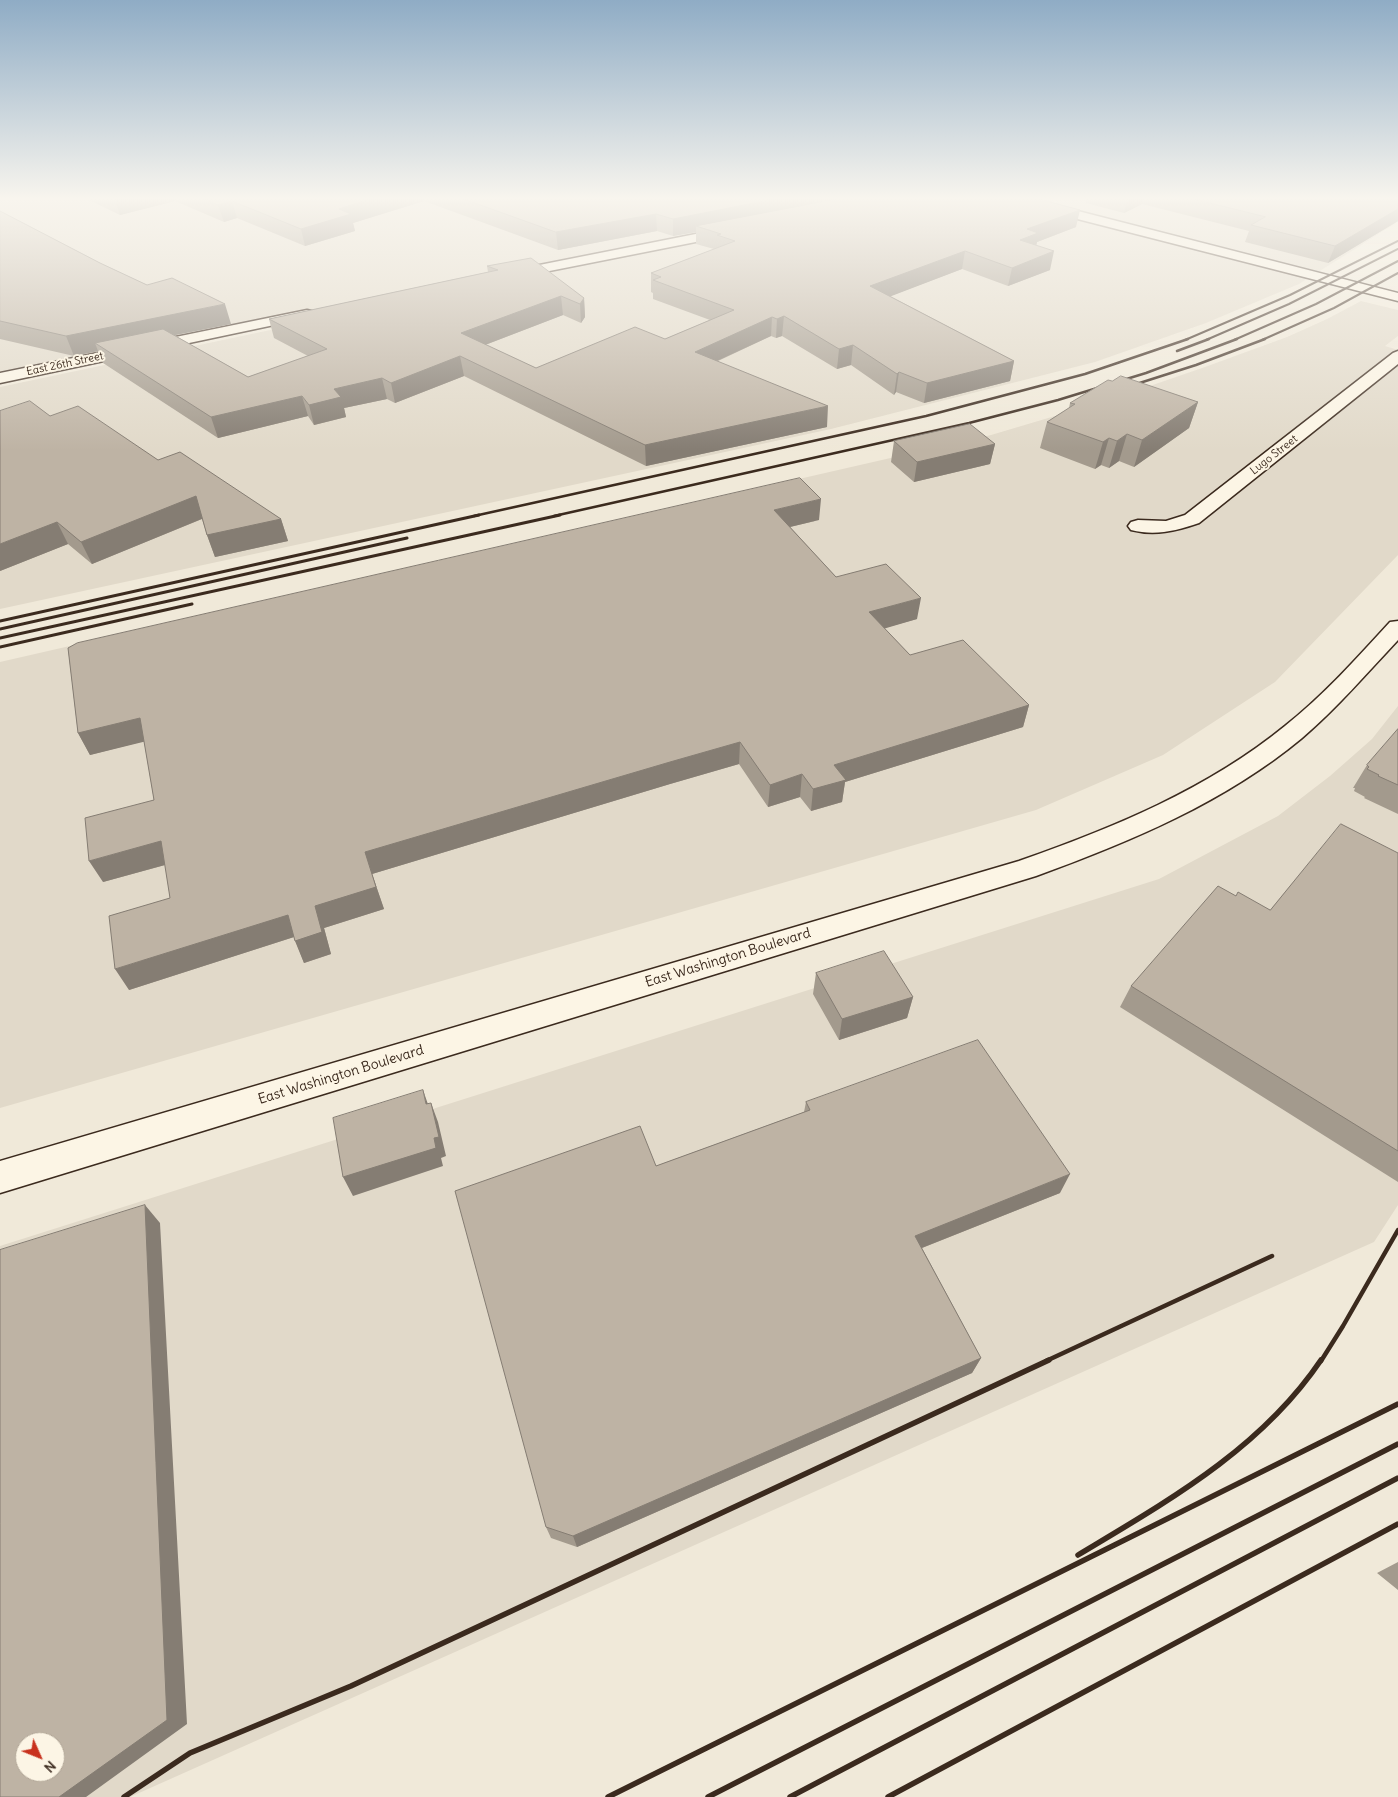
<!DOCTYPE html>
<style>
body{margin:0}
#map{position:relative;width:1398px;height:1797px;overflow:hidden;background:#f0e9d9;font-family:Delius,sans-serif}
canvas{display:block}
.north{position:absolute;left:15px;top:1732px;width:50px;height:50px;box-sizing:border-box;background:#fcf5e5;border:1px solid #afa495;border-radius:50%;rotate:134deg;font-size:14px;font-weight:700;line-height:20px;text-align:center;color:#3b2a1e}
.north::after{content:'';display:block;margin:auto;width:18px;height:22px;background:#c8321e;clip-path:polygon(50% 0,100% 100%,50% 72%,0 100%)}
</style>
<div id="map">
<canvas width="1398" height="1797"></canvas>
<div class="north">N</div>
</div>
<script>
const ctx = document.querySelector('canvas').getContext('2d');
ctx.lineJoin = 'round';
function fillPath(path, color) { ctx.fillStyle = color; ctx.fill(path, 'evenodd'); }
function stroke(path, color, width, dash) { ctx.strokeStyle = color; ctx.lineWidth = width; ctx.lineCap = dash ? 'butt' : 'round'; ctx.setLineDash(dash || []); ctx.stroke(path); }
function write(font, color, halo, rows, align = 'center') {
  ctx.font = font + ' Delius,sans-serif'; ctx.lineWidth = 4; ctx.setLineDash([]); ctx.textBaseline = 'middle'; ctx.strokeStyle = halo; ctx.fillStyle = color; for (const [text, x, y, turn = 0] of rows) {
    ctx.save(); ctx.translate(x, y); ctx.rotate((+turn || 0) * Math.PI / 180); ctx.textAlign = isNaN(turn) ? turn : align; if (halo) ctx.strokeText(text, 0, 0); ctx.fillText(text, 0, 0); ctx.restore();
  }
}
fillPath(new Path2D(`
 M0 199H861L0 377Z
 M917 199H1398V222L1299 284 1206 323 1095 362 831 429 0 609V387L550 271Z
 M1361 301 1398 310V336L1385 346 1398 350V555L1275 682 1163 755 1036 810 0 1108V662L991 435 1112 399 1205 367 1287 337 1327 319Z
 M1398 706V1205L1374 1242 130 1797H0V1246L1159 879 1278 816 1330 776 1372 739ZM25 1742H55V1772H25Z`), '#e1d9c9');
const minor = new Path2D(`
 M731 227 737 231 736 234 509 279 502 275 509 271Z
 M307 310 312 311 314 314 312 317 0 383V373Z
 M1398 351V364L1199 523C1176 531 1155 536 1131 530L1128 526 1131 522 1138 520 1166 521 1185 515 1393 353Z`);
const major = new Path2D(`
 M1009 199H1031L1398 293V301L1011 202Z
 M1398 621V640C1367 673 1337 708 1302 738 1225 802 1130 842 1036 876L0 1193V1161L1019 861C1113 828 1208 789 1285 726 1324 695 1357 658 1390 622Z`);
stroke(minor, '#3b2a1e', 3);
stroke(major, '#3b2a1e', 3);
fillPath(minor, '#fcf5e5');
fillPath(major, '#fcf5e5');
stroke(new Path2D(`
 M1185 340 1290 295 1398 241
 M1206 340 1289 304 1398 249
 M1234 340 1316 304 1398 261
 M1262 340 1334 308 1398 273`), '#3b2a1e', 2);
stroke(new Path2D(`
 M1177 351 1209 339
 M1127 387 1196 365 1265 339
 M474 516 926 416 1085 374 1188 339
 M554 516 969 423 1058 400 1146 373 1237 339`), '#3b2a1e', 2.5);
stroke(new Path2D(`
 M0 621 479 515
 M0 629 407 538
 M0 638 560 515
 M0 647 192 604`), '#3b2a1e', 3);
stroke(new Path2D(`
 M1046 1361 1272 1256
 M1321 1361 1343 1326 1398 1230`), '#3b2a1e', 4.5);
stroke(new Path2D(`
 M1078 1555C1168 1501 1261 1449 1321 1360
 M124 1797 190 1753 351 1686 1049 1360
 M608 1797 1398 1404
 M708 1797 1398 1444
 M790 1797 1398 1478
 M888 1797 1398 1524`), '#3b2a1e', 5.5);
fillPath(new Path2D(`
 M87 199H1039L1076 227 1037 242 1036 245 1050 270 1008 286 962 269 890 296 1014 361 1010 381 924 403 896 392 894 395 851 365 837 369 782 336 776 338 771 336 718 361 827 427 646 466 464 376 395 403 387 399 344 408 346 417 314 425 308 416 218 438 103 363 98 351 74 356 0 339V211L100 263 231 324 174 335 248 377 308 356 274 338 269 319 488 272 487 266 584 298 585 317 581 323 563 315 485 345 536 368 665 339 710 320 653 299V293L651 292V273L714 249 696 244V232L673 236 657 231 558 250 424 201 353 223 355 231 305 246 237 218 224 222 175 201 120 215Z
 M1087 199H1398V221L1328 263 1245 242 1249 231 1142 204 1124 213 1086 203Z
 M1198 402 1189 428 1134 467 1119 461 1109 468 1101 465 1095 469 1040 448 1047 422 1069 408 1070 403Z
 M50 416 158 460 281 519 288 541 215 557 207 535 202 519 92 564 68 544 0 571Z
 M894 441 995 444 990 464 914 482 891 462Z
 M819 520 790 527 836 577 917 619 884 628 910 655 1029 705 1023 727 845 782 842 802 811 811 800 797 768 807 739 764 670 784 372 874 384 909 324 928 331 954 304 963 294 937 129 990 170 898 165 865 103 882 154 800 144 741 90 755 78 733 68 648Z
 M1398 729V814L1364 798 1365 797 1354 791 1355 788H1353L1367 765Z
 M1398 853V1182L1120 1007 1131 986 1236 896 1270 910Z
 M816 973 913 997 907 1018 839 1040 813 994Z
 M806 1102 1060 1193 922 1248 981 1358 972 1373 577 1547 551 1538 546 1527 656 1166 804 1112Z
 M1398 1562V1590L1377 1573Z`), '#a39a8d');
fillPath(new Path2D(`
 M115 199H174L175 201 120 215Z
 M370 199H423L424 201 353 223 355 231 305 246 301 229 339 209Z
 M775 199H862L696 226V232L673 236V219Z
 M1128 199H1144L1142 204 1124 213Z
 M232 201 237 218 224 222 218 205Z
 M1398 209V221L1328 263 1335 246Z
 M1080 210 1076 227 1037 242 1035 251 1020 240 1027 229Z
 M656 214 657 231 558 250 556 232Z
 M965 251 962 269 868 305 870 286Z
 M1054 251 1050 270 1008 286 1012 268Z
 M561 296 563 315 464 353 461 333Z
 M584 298 585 317 581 323 580 304Z
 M225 304 231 324 105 349 95 343 98 351 74 356 66 336Z
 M784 316 782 336 776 338 777 319Z
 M772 317 771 336 695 371V352Z
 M853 345 851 365 837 369 839 349Z
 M460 356 464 376 395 403 391 383Z
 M1014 361 1010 381 924 403 927 383Z
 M899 372 896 392 894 395 897 374Z
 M382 378 387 399 344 408 346 417 314 425 309 405 334 389Z
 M302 396 308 416 218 438 211 417Z
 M1198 402 1189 428 1134 467 1142 440Z
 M828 406 827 427 646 466 645 445Z
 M1127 434 1119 461 1109 468 1117 441Z
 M1109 438 1101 465 1095 469 1103 442Z
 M995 444 990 464 914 482 917 462Z
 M196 496 204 518 92 564 81 542Z
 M821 499 819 520 773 531 774 510Z
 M281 519 288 541 215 557 207 535Z
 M57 522 68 544 0 571V544Z
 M921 598 917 619 866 634 869 612Z
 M1029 705 1023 727 845 782 842 802 811 811 813 789 834 765Z
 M140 718 151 740 90 755 78 733Z
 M740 742 739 764 670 784 372 874 384 909 324 928 331 954 304 963 295 941 315 906 365 852 670 762Z
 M802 774 800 797 768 807 770 785Z
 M161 841 172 863 103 882 89 861Z
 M288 915 297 936 129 990 115 969Z
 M913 997 907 1018 839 1040 842 1019Z
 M423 1090 430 1110 426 1104Z
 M431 1103 438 1122 446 1156 441 1158 443 1166 353 1196 343 1177 434 1138Z
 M1070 1174 1060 1193 909 1253 915 1236Z
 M145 1205 160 1223 187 1724 86 1797H59Z
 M981 1358 972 1373 577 1547 573 1536Z`), '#857d73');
const building = new Path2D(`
 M206 199H370L339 209 351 214 301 229 232 201 218 205Z
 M464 199H775L673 219 656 214 556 232Z
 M836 199H1039L1080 210 1027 229 1038 233 1020 240 1054 251 1012 268 965 251 870 286 1014 361 927 383 899 372 897 374 853 345 839 349 784 316 777 319 772 317 695 352 828 406 645 445 460 356 391 383 382 378 334 389 341 397 309 405 302 396 211 417 95 343 163 329 248 377 327 349 269 319 498 270 487 266 531 258 584 298 580 304 561 296 461 333 536 368 635 327 665 339 734 310 653 280 661 277 651 273 735 241 717 235 721 234 696 226Z
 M1194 199H1398V209L1335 246 1251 225 1265 217Z
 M0 211 100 263 147 285 172 278 225 304 66 336 0 321Z
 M1121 376 1198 402 1142 440 1127 434 1117 441 1109 438 1103 442 1047 422 1075 404 1070 403 1108 380 1112 381Z
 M30 401 50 416 78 406 158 460 180 452 281 519 207 535 196 496 81 542 57 522 0 544V411Z
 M970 424 995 444 917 462 894 441Z
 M800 478 821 499 774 510 836 577 886 564 921 598 869 612 910 655 963 640 1029 705 834 765 846 780 813 789 802 774 770 785 740 742 670 762 365 852 376 887 315 906 322 932 295 941 288 915 115 969 109 916 170 898 161 841 89 861 85 818 154 800 140 718 78 733 68 648 77 643Z
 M1398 729V785L1378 776 1379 775 1367 769 1369 767 1367 765Z
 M1341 824 1398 853V1151L1131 986 1218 886 1236 896 1238 892 1270 910Z
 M884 951 913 997 842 1019 816 973Z
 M978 1040 1070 1174 915 1236 981 1358 573 1536 546 1527 455 1191 640 1126 656 1166 810 1110 806 1102Z
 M423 1090 426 1104 431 1103 439 1137 434 1138 436 1148 343 1177 333 1118Z
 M145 1205 167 1720 59 1797H0V1250ZM25 1742H55V1772H25Z`);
fillPath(building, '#beb3a4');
stroke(building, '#857d73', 1);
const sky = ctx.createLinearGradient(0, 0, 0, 451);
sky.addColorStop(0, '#8facc5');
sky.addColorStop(0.44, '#f8f5ee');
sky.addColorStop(1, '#f8f5ee00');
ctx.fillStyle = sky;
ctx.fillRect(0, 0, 1398, 451);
write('11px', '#3b2a1e', '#fcf5e5', [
 ["East 26th Street",65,364,-12],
 ["Lugo Street",1274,455,-38]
]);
write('14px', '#3b2a1e', '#fcf5e5', [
 ["East Washington Boulevard",728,958,-17],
 ["East Washington Boulevard",341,1075,-17]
]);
</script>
